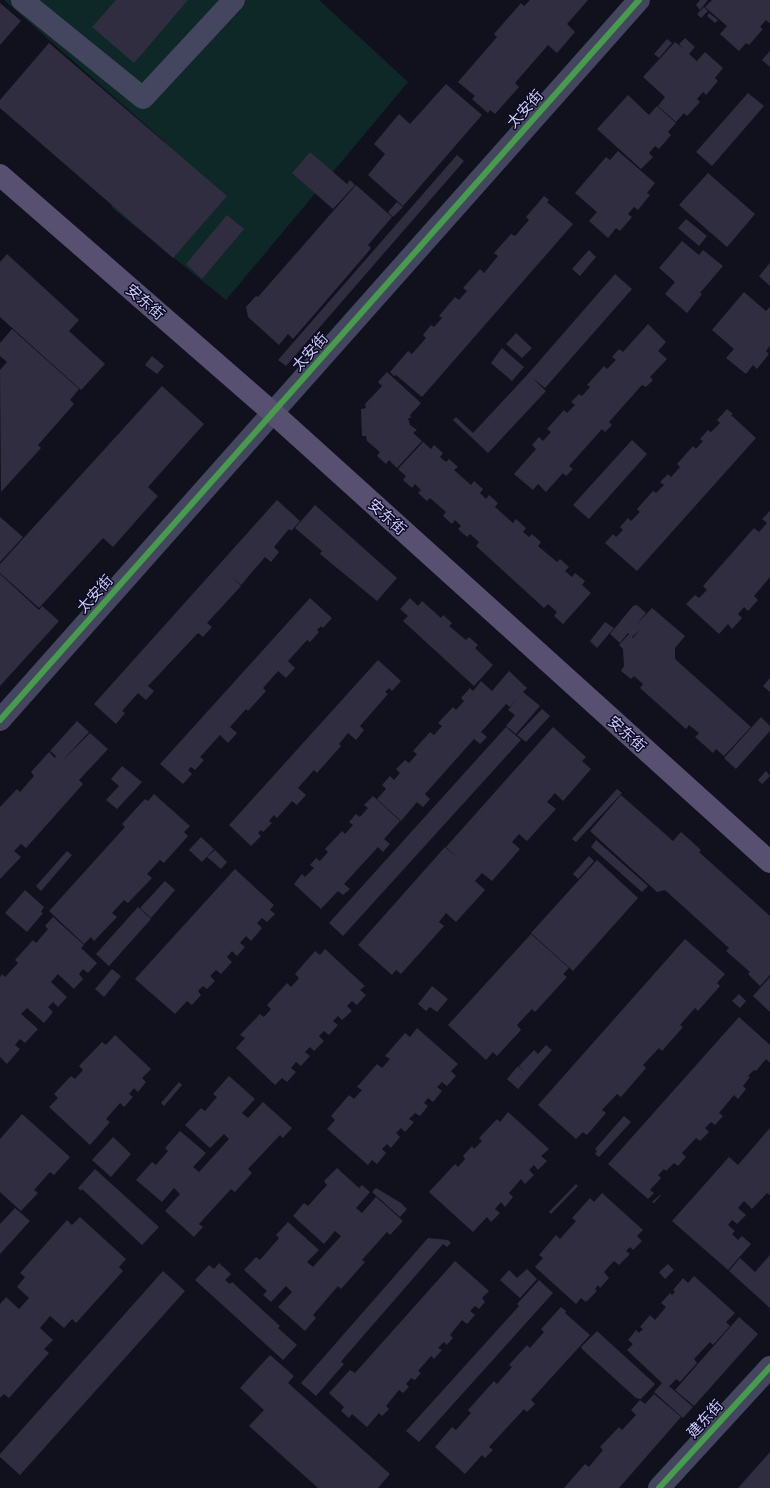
<!DOCTYPE html>
<meta charset="utf-8">
<style>
body{margin:0}
canvas{display:block;background:#11101d}
</style>
<canvas width="770" height="1488"></canvas>
<script>
const ctx = document.querySelector('canvas').getContext('2d');
ctx.lineJoin = 'round';
function fillPath(path, color) { ctx.fillStyle = color; ctx.fill(path, 'evenodd'); }
function stroke(path, color, width, dash) { ctx.strokeStyle = color; ctx.lineWidth = width; ctx.lineCap = dash ? 'butt' : 'round'; ctx.setLineDash(dash || []); ctx.stroke(path); }
function write(font, color, halo, rows, align = 'center') {
  ctx.font = font + ' Commissioner,"Noto Sans SC",sans-serif'; ctx.lineWidth = 3; ctx.setLineDash([]); ctx.textBaseline = 'middle'; ctx.strokeStyle = halo; ctx.fillStyle = color; for (const [text, x, y, turn = 0] of rows) {
    ctx.save(); ctx.translate(x, y); ctx.rotate((+turn || 0) * Math.PI / 180); ctx.textAlign = isNaN(turn) ? turn : align; if (halo) ctx.strokeText(text, 0, 0); ctx.fillText(text, 0, 0); ctx.restore();
  }
}
fillPath(new Path2D(`
 M4 0H319L408 82 226 300 111 207 165 142Z`), '#0e2827');
fillPath(new Path2D(`
 M116 0H188L134 63 92 27Z
 M530 0H588L567 24 575 32 557 53 548 45 515 83 519 87 495 114 490 110 488 113 472 99 475 96 458 82 497 37 494 34 521 3 524 6Z
 M700 0H708L700 10 696 5Z
 M712 0H770V22L769 23 766 20 760 27 763 29 749 45 746 43 739 51 720 34 727 26 705 7Z
 M0 3 21 21 0 45Z
 M704 7 708 11 701 18 697 14Z
 M709 13 718 20 715 23 707 16Z
 M685 38 695 47 689 54 697 61 705 52 723 68 715 78 718 81 706 95 703 92 697 99 700 102 687 116 684 113 676 122 658 106 665 97 643 77 675 42 684 49 679 44Z
 M667 39 672 43 659 58 654 54Z
 M49 43 227 196 173 258 0 108V100Z
 M770 51V67L762 60Z
 M446 84 482 115 403 206 368 175 385 154 374 144 399 114 410 124Z
 M748 93 764 106 712 166 696 152Z
 M628 95 649 115 657 106 676 123 668 132 671 135 659 149 655 146 649 153 653 157 641 169 597 129Z
 M618 151 655 183 647 193 650 195 638 210 634 207 628 214 632 217 620 231 616 228 608 238 589 221 597 212 575 193 606 157 610 160Z
 M310 152 347 184 350 180 355 185 333 209 292 173Z
 M457 155 464 161 286 366 278 360Z
 M708 173 755 214 727 247 679 205Z
 M356 185 392 217 368 245 371 248 368 252 293 339 288 334 279 345 248 317 246 307 256 296 258 297Z
 M544 196 549 200 547 202 573 224 422 397 396 375 394 376 390 372 408 351 412 354 426 338 423 335 431 325 434 327 442 318 439 316 455 297 459 300 467 291 463 288 480 269 484 273 498 256 494 253 511 234 515 236 529 220 526 217Z
 M397 202 403 207 393 217 388 212Z
 M227 215 244 229 202 279 186 264Z
 M686 219 707 236 699 246 678 228Z
 M682 241 699 255 703 250 723 266 700 293 702 294 687 313 665 294 675 282 659 268Z
 M589 250 596 257 580 276 572 269Z
 M7 254 79 320 69 331 105 364 81 390 0 317V262Z
 M770 263V286L759 276Z
 M615 274 632 289 545 388 531 377 546 391 488 453 453 420 456 417 473 433 528 374Z
 M744 292 766 311 770 307V346L766 351 769 354 757 369 753 365 746 374 726 358 734 349 712 330Z
 M648 324 666 342 658 351 667 359 650 377 653 380 646 387 642 385 609 422 612 425 605 432 602 429 569 466 573 469 566 476 563 473 546 492 538 484 533 490 514 474 536 449 532 445 539 437 543 441 551 432 547 429 564 410 567 413 575 405 571 402 579 394 582 396 590 387 587 385 604 366 607 369 616 360 612 357 619 349 623 352Z
 M12 329 79 389 70 400 74 404 38 445 41 448 1 492 0 370 7 362 0 356V343Z
 M516 333 532 348 522 358 506 344Z
 M502 348 524 367 512 381 491 363Z
 M152 356 164 366 157 374 145 365Z
 M387 372 421 403 410 415 411 418H408L410 425 417 430 413 433 422 441 397 468 389 460 386 464 377 456 380 452 367 441 366 436H362L361 409 366 408 365 404 382 386 378 382Z
 M162 386 204 424 148 487 158 496 113 547 103 538 39 608 0 573V564Z
 M727 409 733 414 731 415 756 438 637 571 605 543 613 534 616 537 623 530 620 527 628 518 631 521 640 512 637 509 653 491 656 493 664 485 660 482 668 474 671 477 680 467 677 464 693 446 696 449 703 441 700 439 708 430 711 432 720 423 717 420Z
 M632 440 647 454 589 519 573 505Z
 M423 442 431 449 434 445 443 453 440 457 446 462 449 459 458 467 454 470 471 485 474 481 483 489 480 493 486 499 489 495 498 503 495 507 513 523 516 519 526 528 523 532 529 537 532 534 541 542 538 546 557 562 560 559 569 567 565 571 572 577 575 573 585 581 582 585 591 593 563 624 554 616 557 612 548 604 544 608 476 546 479 542 470 534 467 537 458 529 461 526 455 520 452 524 443 516 446 512 430 498 427 501 418 493 421 490 415 484 412 488 403 480 406 476 398 469Z
 M277 500 300 521 291 531 289 529 274 547 279 552 271 562 265 557 241 585 232 577 241 586 207 623 212 627 203 637 198 633 148 686 154 691 146 700 138 693 122 711 125 713 116 724 94 704Z
 M315 505 397 578 377 601 320 554 322 551 295 528Z
 M770 511V577L754 596 758 600 748 611 744 607 738 614 742 618 732 629 728 624 719 634 686 604 695 595 699 598 707 590 703 586 754 528 759 532 767 523 762 519Z
 M0 517 23 537 0 562Z
 M0 574 39 610 42 606 59 621 0 686Z
 M310 598 332 618 323 628 321 626 317 630 319 632 310 642 307 640 288 661 295 668 286 678 278 671 263 688 266 691 248 711 246 709 230 727 237 733 228 743 220 735 200 757 204 760 195 770 191 767 188 770 192 774 183 784 160 764Z
 M410 598 418 606 422 601 441 618 443 615 452 623 449 626 466 640 469 637 478 645 475 648 493 665 474 686 403 621 408 616 400 609Z
 M637 605 646 613 636 625 652 608 685 636 675 648V659L751 727 724 756 716 749 713 753 695 737 699 733 689 725 686 729 640 688 643 684 634 676 631 679 621 671 624 666 623 649 619 645 629 634 633 638 640 630 632 637 628 633 620 643 610 634 633 606Z
 M605 622 614 628 597 648 590 641Z
 M378 660 401 681 392 691 389 688 385 692 388 694 360 726 364 730 356 740 348 733 339 744 341 746 317 773 314 770 298 788 306 795 297 805 292 801 277 818 274 815 269 821 272 823 263 832 261 830 258 833 261 836 251 846 229 825Z
 M509 671 527 688 523 692 540 706 516 734 506 726 515 715 508 710 519 697 510 707 506 704 481 732 487 737 480 744 474 739 425 794 430 799 423 807 417 802 401 821 377 799 386 789 382 785 390 776 394 780 400 773 396 769 405 760 409 763 417 754 413 751 430 732 434 735 442 726 438 723 453 707 456 710 464 701 461 698 470 688 473 691 481 681 492 691Z
 M770 678V692L763 686Z
 M542 709 550 716 526 742 517 735Z
 M761 717 770 726V731L736 769 724 758Z
 M77 721 89 732 60 763 90 733 108 749 79 780 83 784 26 848 21 844 14 851 21 857 0 879V807L17 789 20 792 34 776 31 772 49 752 55 758 56 756 50 751Z
 M506 727 521 740 343 936 329 923Z
 M553 727 586 757 582 761 591 769 563 801 555 793 547 802 556 809 527 841 519 834 512 842 520 849 492 881 482 873 475 881 485 890 456 922 446 913 439 922 444 926 401 974 396 970 392 975 358 945 445 847 458 858 446 847Z
 M122 766 142 782 117 809 106 800 119 786 111 779Z
 M766 771 770 776 762 784 758 780Z
 M617 789 622 793 576 842 572 839Z
 M154 794 190 826 184 832 188 836 164 863 160 860 147 874 152 878 128 903 124 900 112 913 117 917 94 941 91 937 84 944 49 911 125 827 122 824 145 799 148 801Z
 M621 795 673 841 681 832 701 850 699 852 770 916V975L760 986 748 974 750 972 726 951 729 948 665 890 657 892 590 831Z
 M373 796 400 821 384 839 390 844 383 852 378 847 344 884 350 889 343 895 338 891 321 909 294 884 302 874 305 877 314 868 310 865 316 858 320 861 328 852 325 849 342 831 345 834 353 825 349 822 356 814 360 817 368 808 364 805Z
 M201 837 214 849 202 862 189 850Z
 M596 840 648 886 642 892 591 847Z
 M215 850 227 862 221 869 207 857Z
 M67 851 72 855 41 891 36 886Z
 M589 856 594 861 578 879 573 874Z
 M597 860 638 898 573 971 531 933Z
 M235 869 274 905 270 910 275 914 267 922 262 918 257 923 262 928 251 941 246 936 240 943 245 947 237 956 232 951 227 957 232 962 221 974 216 970 210 976 215 981 207 989 203 986 198 991 201 995 192 1005 187 1001 175 1014 135 979Z
 M165 881 175 890 151 918 140 908Z
 M25 890 44 907 41 912 43 913 27 932 5 913Z
 M138 907 151 919 109 966 96 954Z
 M53 917 84 945 81 948 97 963 88 973 83 969 79 974 83 979 74 989 58 974 51 982 67 997 58 1007 53 1002 48 1007 53 1012 44 1023 27 1008 21 1014 38 1029 25 1043 20 1039 15 1045 20 1049 7 1064 0 1057V977L2 974 5 977 18 963 15 960 33 940 36 943 48 929 45 926Z
 M531 934 569 968 563 974 567 977 535 1012 532 1009 517 1025 521 1030 497 1056 493 1052 486 1060 448 1025Z
 M685 939 725 974 717 983 720 986 698 1011 695 1008 680 1025 683 1027 662 1051 659 1048 643 1065 646 1068 621 1097 617 1094 602 1110 606 1113 587 1135 583 1132 576 1139 538 1105Z
 M325 949 365 986 360 990 366 995 357 1005 352 1001 347 1006 352 1011 342 1020 338 1016 333 1021 338 1025 329 1035 324 1031 319 1036 324 1041 314 1051 310 1047 305 1052 310 1056 301 1066 296 1062 291 1068 296 1072 287 1082 282 1078 275 1085 236 1048 245 1038 240 1035 260 1014 264 1017 271 1009 267 1005 287 983 291 987 299 978 295 974 315 951 320 955Z
 M112 969 121 976 104 997 95 989Z
 M770 977V1012L753 996Z
 M432 986 448 999 437 1012 430 1007 426 1011 418 1004Z
 M739 994 746 1001 740 1008 732 1001Z
 M739 1017 770 1045V1063L766 1059 756 1071 754 1070 748 1076 750 1077 743 1086 746 1089 738 1099 734 1095 719 1113 723 1116 715 1125 711 1122 705 1128 709 1132 700 1141 696 1138 682 1153 686 1157 678 1166 674 1163 666 1171 664 1169 658 1175 661 1178 650 1190 654 1193 648 1199 608 1164Z
 M417 1028 458 1064 451 1071 456 1076 447 1086 442 1082 437 1087 442 1091 433 1102 428 1098 424 1103 428 1106 420 1116 415 1113 409 1119 414 1122 405 1132 401 1128 396 1133 400 1137 391 1148 387 1144 382 1149 386 1153 377 1164 372 1160 368 1165 327 1129 335 1120 331 1116 349 1095 354 1099 362 1090 357 1087 377 1064 382 1068 390 1059 385 1056 405 1033 410 1037Z
 M115 1035 151 1069 142 1078 146 1082 138 1092 134 1088 129 1094 133 1097 124 1107 120 1103 106 1119 110 1122 90 1145 49 1107 58 1098 54 1094 71 1076 75 1079 83 1070 79 1066 102 1042 106 1045Z
 M546 1045 552 1050 518 1089 507 1079 518 1066 524 1072 519 1066 534 1050 538 1054Z
 M229 1076 255 1099 242 1113 248 1118 263 1102 292 1128 283 1138 280 1135 248 1169 252 1173 235 1192 231 1189 199 1224 203 1227 194 1237 165 1211 180 1194 174 1188 162 1202 136 1180 152 1162 156 1165 168 1151 165 1148 180 1131 206 1153 193 1167 199 1172 229 1139 224 1134 210 1148 185 1125 201 1108 205 1111 217 1097 213 1094Z
 M179 1082 182 1085 164 1106 161 1103Z
 M508 1112 549 1149 541 1156 547 1161 538 1170 534 1165 529 1170 534 1175 525 1184 521 1179 509 1193 513 1197 505 1207 501 1202 495 1209 500 1213 491 1222 487 1217 473 1232 429 1192 455 1164 458 1167 465 1159 463 1156 472 1146 474 1149 482 1141 479 1138 497 1119 500 1122Z
 M22 1114 70 1157 54 1175 50 1172 34 1190 38 1193 21 1211 0 1192V1139Z
 M624 1116 631 1122 599 1157 595 1154 597 1151 595 1149Z
 M770 1128V1195L767 1193 752 1209 744 1201 738 1208 746 1215 737 1224 732 1220 728 1225 735 1231 732 1234 738 1240 742 1236 751 1244 728 1270 672 1221 729 1157 738 1165Z
 M113 1137 131 1154 111 1177 92 1160Z
 M337 1168 359 1188 362 1185 370 1192 356 1208 362 1213 376 1197 403 1221 390 1235 387 1232 362 1260 365 1262 341 1289 338 1286 313 1315 316 1318 305 1331 278 1307 292 1292 286 1286 271 1302 263 1295 267 1291 244 1270 256 1257 260 1260 279 1238 276 1235 288 1222 319 1250 307 1262 313 1267 341 1236 335 1231 324 1244 293 1216 304 1203 308 1206 327 1185 324 1181Z
 M95 1169 159 1227 142 1245 82 1189 81 1191 78 1188Z
 M576 1184 578 1186 551 1214 549 1212Z
 M376 1188 401 1203 407 1209 400 1217 372 1192Z
 M602 1193 643 1230 637 1236 642 1241 633 1250 630 1247 626 1251 630 1254 619 1265 614 1261 604 1272 609 1278 600 1288 598 1285 595 1289 597 1291 586 1302 581 1298 576 1304 535 1267 543 1258 539 1255 556 1235 560 1239 576 1221 572 1218 590 1198 594 1202Z
 M660 1195H661L654 1203 652 1202Z
 M15 1208 30 1221 0 1254V1224Z
 M80 1217 126 1259 119 1267 123 1271 76 1323 72 1319 64 1328 50 1316 40 1328 53 1340 44 1349 49 1353 9 1398 4 1394 0 1398V1304L6 1297 19 1309 29 1298 17 1287 25 1277 20 1273 67 1220 72 1225Z
 M428 1238 448 1240 451 1243 447 1247 443 1244 344 1358 341 1362 344 1364 316 1396 301 1383Z
 M770 1255V1308L729 1271 740 1258 755 1272Z
 M455 1261 489 1291 482 1298 485 1302 479 1309 475 1306 470 1311 475 1315 467 1324 462 1320 450 1335 453 1338 447 1345 444 1342 438 1348 442 1350 434 1359 431 1356 418 1371 421 1373 415 1380 411 1378 406 1384 409 1387 403 1393 399 1390 386 1406 389 1409 382 1416 379 1413 367 1427 352 1414 349 1418 341 1411 344 1407 329 1393 350 1370 355 1373Z
 M219 1263 231 1274 225 1280 230 1284 232 1282 280 1326 278 1328 297 1345 283 1360 195 1280 209 1265 214 1269Z
 M668 1264 674 1270 665 1279 659 1272Z
 M527 1269 537 1279 520 1298 500 1280 509 1270 517 1278Z
 M163 1271 185 1291 20 1475 0 1457V1454Z
 M694 1276 735 1313 726 1322 730 1326 713 1345 710 1342 694 1359 697 1363 680 1382 676 1379 668 1388 670 1387 693 1407 683 1418 654 1392 662 1383 627 1350 633 1344 628 1340 636 1330 639 1333 643 1329 640 1327 650 1315 655 1320 666 1307 661 1303 670 1293 672 1295 675 1292 673 1290 683 1278 688 1283Z
 M539 1280 553 1293 419 1442 406 1431 519 1306 517 1304Z
 M561 1307 566 1311 565 1313 590 1335 531 1400 535 1404 527 1412 524 1409 489 1447 493 1450 485 1458 482 1455 465 1474 435 1447 452 1427 456 1430 471 1413 468 1410 494 1381 497 1384 512 1367 509 1365 527 1345 530 1348 544 1332 541 1329Z
 M739 1317 758 1334 694 1406 675 1390Z
 M597 1331 655 1384 641 1399 636 1398 583 1350 581 1347Z
 M270 1355 294 1376 288 1383 390 1474 378 1488H318L249 1426 264 1410 240 1388Z
 M654 1394 681 1417 619 1488H564L585 1464 589 1467 603 1450 600 1447 619 1427 622 1430 636 1415 631 1410 640 1400 645 1404Z
 M770 1452V1488H738Z`), '#2f2d3f');
stroke(new Path2D(`
 M22 0 143 98 234 0
 M0 720 639 0
 M659 1488 770 1367`), '#44455e', 22);
stroke(new Path2D(`
 M0 175 273 413 770 862`), '#585070', 22);
stroke(new Path2D(`
 M0 720 639 0
 M659 1488 770 1367`), '#469c4c', 6);
write('15px', '#cdccff', '#0d0b22', [
 ["太安街",525,109,-48],
 ["安东街",145,302,41],
 ["太安街",310,352,-48],
 ["安东街",387,517,42],
 ["太安街",95,594,-48],
 ["安东街",627,734,42],
 ["建东街",705,1419,-48]
]);
</script>
